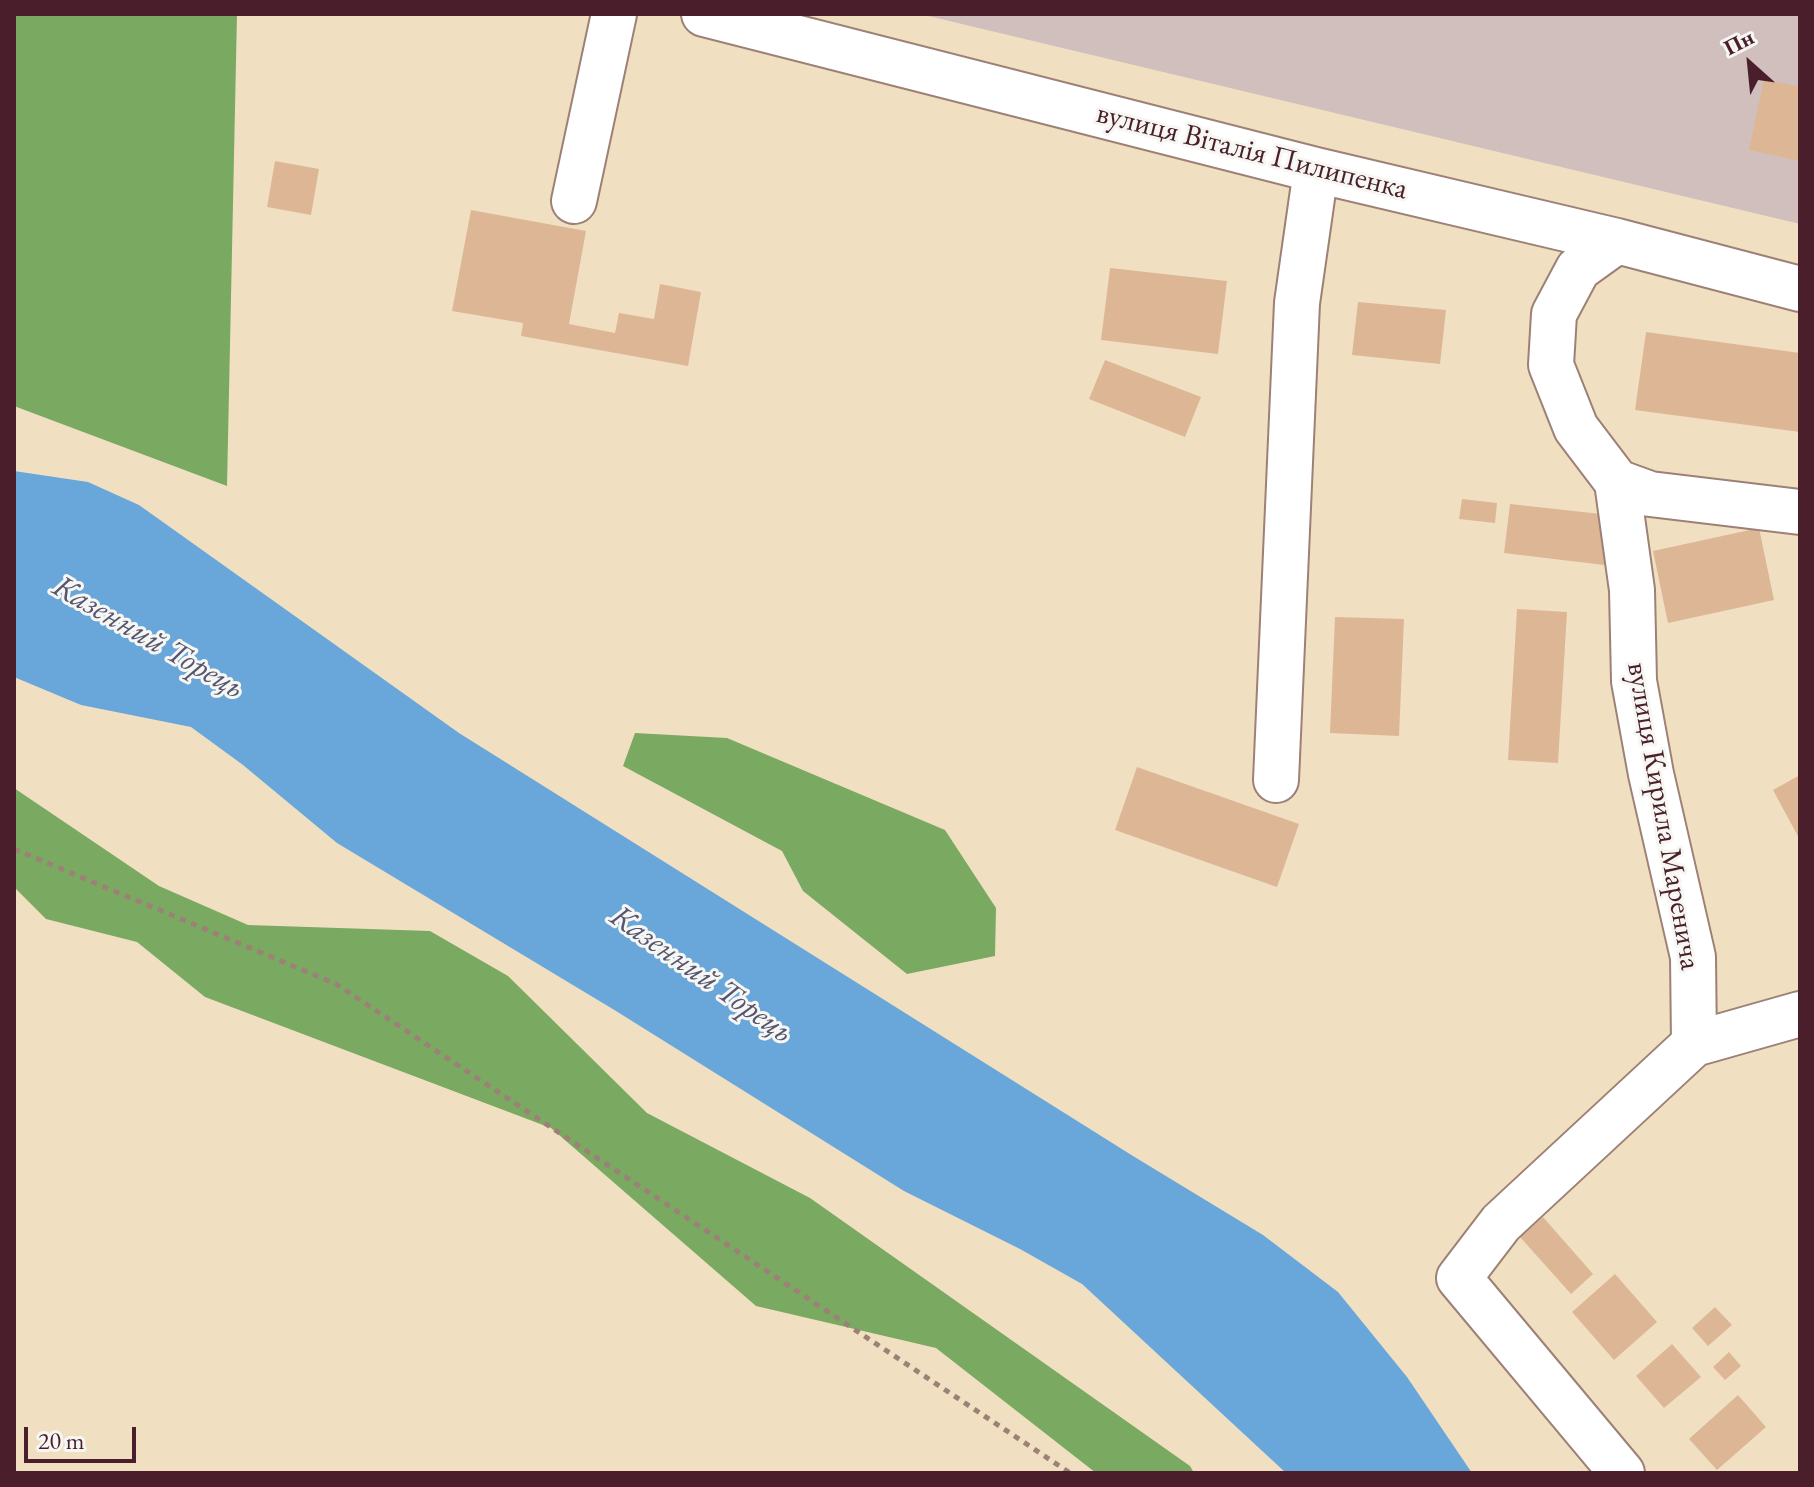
<!DOCTYPE html>
<meta charset="utf-8">
<style>
body{margin:0}
#map{position:relative;width:1814px;height:1487px;overflow:hidden;background:#f0e0c1;font-family:"EB Garamond",serif}
canvas{display:block}
.frame{position:absolute;inset:0;border:16px solid #4a1f2b;pointer-events:none}
.north{position:absolute;left:1710px;top:24px;width:80px;height:80px;-webkit-text-stroke:6px #f6f6f2;paint-order:stroke;rotate:333deg;font-size:22px;font-weight:700;line-height:32px;text-align:center;color:#4a1f2b}
.north::after{content:'';display:block;margin:auto;width:28px;height:36px;background:#4a1f2b;clip-path:polygon(50% 0,100% 100%,50% 72%,0 100%)}
.scale{position:absolute;left:24px;top:1427px;width:112px;height:36px;box-sizing:border-box;border:4px solid #4a1f2b;border-top:0;padding-left:10px;font-size:24px;line-height:28px;white-space:nowrap;color:#4a1f2b;-webkit-text-stroke:6px #f6f6f2;paint-order:stroke}
</style>
<div id="map">
<canvas width="1814" height="1487"></canvas>
<div class="frame"></div>
<div class="north">Пн</div>
<div class="scale">20 m</div>
</div>
<script>
const ctx = document.querySelector('canvas').getContext('2d');
ctx.lineJoin = 'round';
function fillPath(path, color) { ctx.fillStyle = color; ctx.fill(path, 'evenodd'); }
function stroke(path, color, width, dash) { ctx.strokeStyle = color; ctx.lineWidth = width; ctx.lineCap = dash ? 'butt' : 'round'; ctx.setLineDash(dash || []); ctx.stroke(path); }
function write(font, color, halo, rows, align = 'center') {
  ctx.font = font + ' "EB Garamond",serif'; ctx.lineWidth = 6; ctx.setLineDash([]); ctx.textBaseline = 'middle'; ctx.strokeStyle = halo; ctx.fillStyle = color; for (const [text, x, y, turn = 0] of rows) {
    ctx.save(); ctx.translate(x, y); ctx.rotate((+turn || 0) * Math.PI / 180); ctx.textAlign = isNaN(turn) ? turn : align; if (halo) ctx.strokeText(text, 0, 0); ctx.fillText(text, 0, 0); ctx.restore();
  }
}
fillPath(new Path2D(`
 M920 14H1800V224Z`), '#d1bfbd');
fillPath(new Path2D(`
 M14 14H237L227 486 14 406Z
 M635 733 727 738 945 830 996 908 995 956 907 974 803 891 782 851 623 766Z
 M14 788 159 886 248 925 430 931 508 976 647 1113 810 1198 1190 1466 1194 1473H1096L936 1348 756 1306 551 1128 205 997 137 942 46 919 14 887Z`), '#7aa962');
fillPath(new Path2D(`
 M14 471 88 482 139 505 459 733 1133 1156 1263 1235 1338 1292 1407 1377 1472 1473H1286L1082 1284 1020 1249 904 1191 616 1011 337 843 243 765 191 727 81 705 14 677Z`), '#69a7db');
fillPath(new Path2D(`
 M1764 79 1800 87V161L1749 150Z
 M275 161 319 169 311 215 267 207Z
 M471 210 586 231 569 324 615 333 619 313 654 319 660 284 701 292 688 366 521 336 523 323 452 311Z
 M1110 268 1227 281 1218 354 1101 340Z
 M1358 302 1446 310 1440 364 1352 355Z
 M1646 332 1800 353V432L1635 410Z
 M1105 360 1201 397 1185 437 1089 399Z
 M1462 499 1497 503 1495 523 1459 519Z
 M1510 504 1610 515 1604 565 1504 553Z
 M1759 528 1774 600 1668 623 1653 551Z
 M1517 609 1567 612 1558 763 1508 760Z
 M1335 617 1404 619 1399 736 1330 733Z
 M1137 767 1299 824 1277 887 1115 830Z
 M1800 775V840L1773 790Z
 M1543 1217 1593 1274 1571 1294 1520 1237Z
 M1615 1274 1657 1322 1614 1360 1572 1312Z
 M1715 1307 1732 1325 1708 1346 1692 1328Z
 M1672 1344 1701 1377 1664 1408 1636 1376Z
 M1729 1352 1741 1366 1725 1380 1713 1367Z
 M1738 1395 1766 1427 1717 1470 1689 1439Z`), '#ddb795');
const minor = new Path2D(`
 M704 14 1316 170 1617 241 1800 289
 M574 201 614 14
 M1617 241 1578 269 1554 314 1551 365 1576 428 1617 482 1650 494 1800 512
 M1617 482 1632 590 1634 681 1651 774 1693 957 1694 1044 1501 1223 1459 1278 1622 1473
 M1276 780 1297 303 1316 170
 M1694 1044 1800 1014`);
stroke(minor, '#9d8076', 48);
stroke(new Path2D(`
 M14 849 336 984 1070 1473`), '#9d8076', 5, [6, 6]);
stroke(minor, '#fff', 44);
write('30px', '#4a1f2b', '#f6f6f2', [
 ["вулиця Віталія Пилипенка",1252,152,14],
 ["вулиця Кирила Маренича",1663,816,80]
]);
write('italic 32px', '#565571', '#f6f6f2', [
 ["Казенний Торець",148,638,30],
 ["Казенний Торець",701,975,35]
]);
</script>
